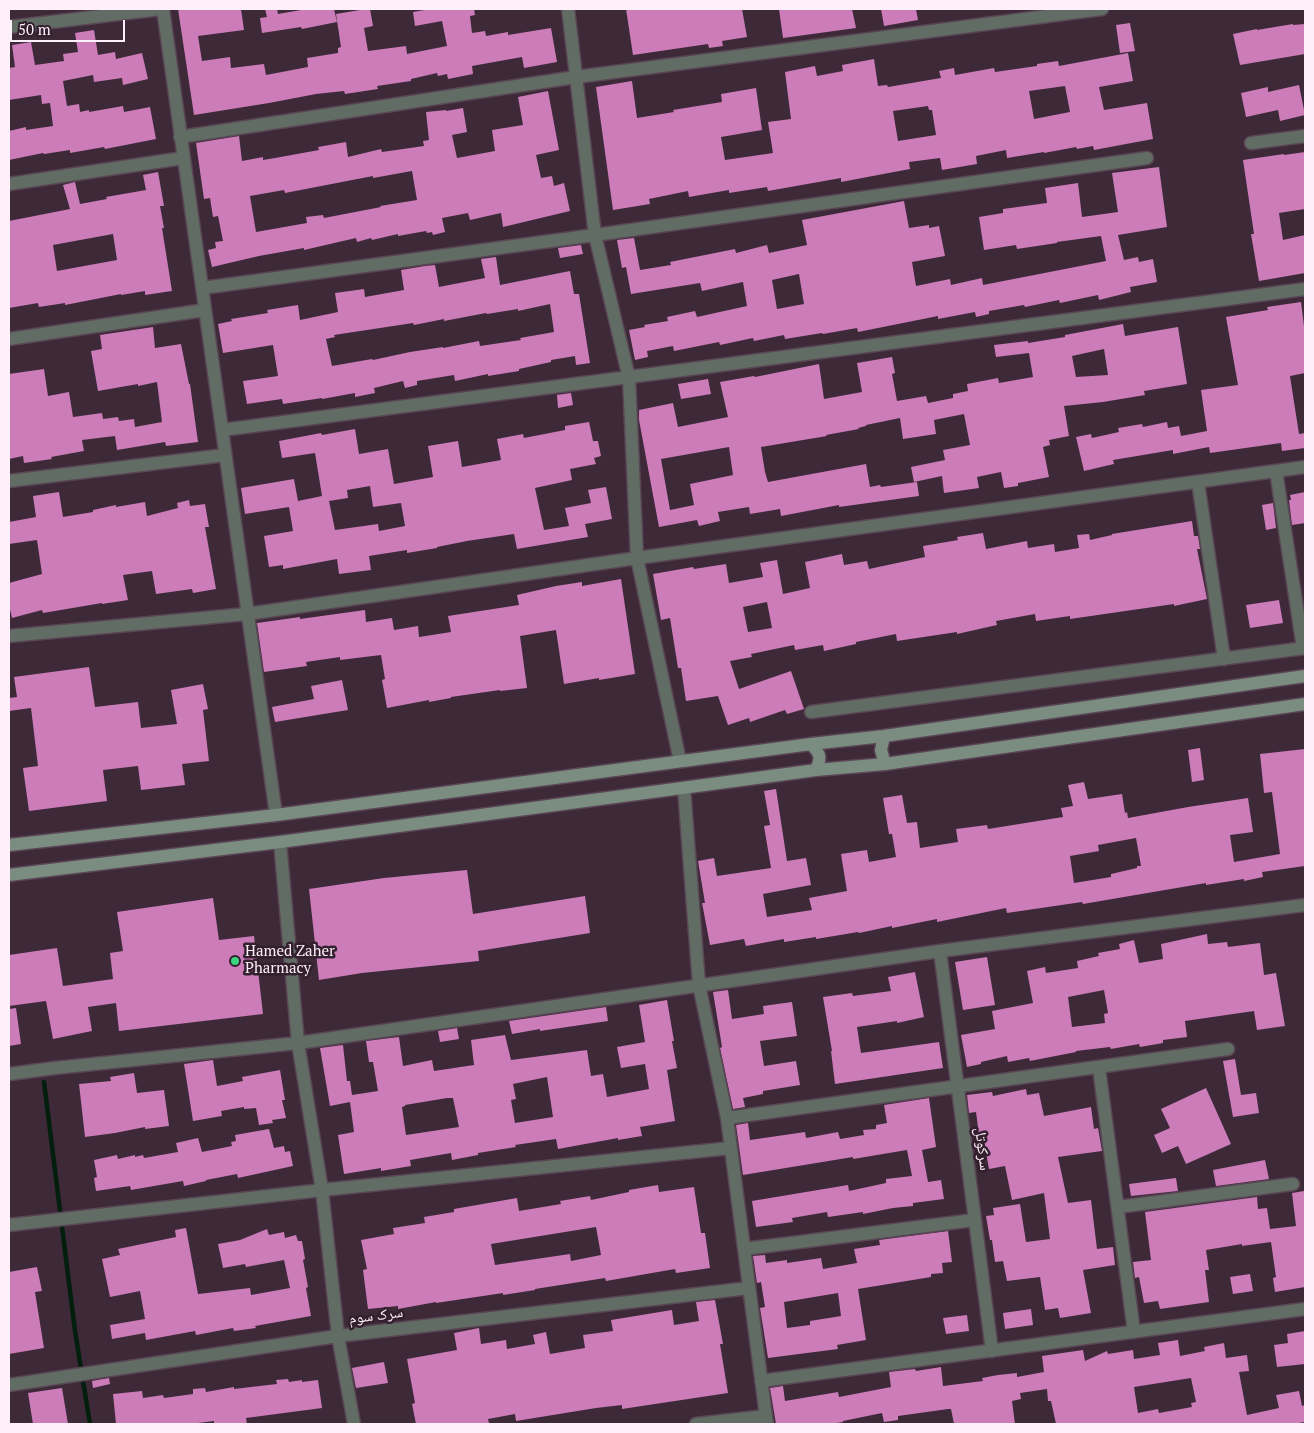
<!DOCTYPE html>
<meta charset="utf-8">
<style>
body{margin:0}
#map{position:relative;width:1314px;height:1433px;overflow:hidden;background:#3e2939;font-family:"PT Serif",serif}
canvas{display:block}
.frame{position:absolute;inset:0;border:10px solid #fef0fa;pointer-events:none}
.scale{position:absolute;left:10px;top:20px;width:115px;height:22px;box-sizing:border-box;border:2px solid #fef0fa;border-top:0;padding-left:6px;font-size:15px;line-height:18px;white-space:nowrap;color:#fef0fa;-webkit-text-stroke:4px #331f2e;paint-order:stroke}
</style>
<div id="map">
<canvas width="1314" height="1433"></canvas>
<div class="frame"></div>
<div class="scale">50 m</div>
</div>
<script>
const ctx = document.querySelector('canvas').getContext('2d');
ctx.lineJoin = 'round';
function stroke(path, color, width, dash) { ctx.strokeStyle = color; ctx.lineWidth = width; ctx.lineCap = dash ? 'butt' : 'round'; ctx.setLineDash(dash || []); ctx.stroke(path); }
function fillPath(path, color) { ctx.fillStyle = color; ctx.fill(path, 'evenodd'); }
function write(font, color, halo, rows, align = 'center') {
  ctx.font = font + ' "PT Serif","Noto Naskh Arabic",serif'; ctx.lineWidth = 5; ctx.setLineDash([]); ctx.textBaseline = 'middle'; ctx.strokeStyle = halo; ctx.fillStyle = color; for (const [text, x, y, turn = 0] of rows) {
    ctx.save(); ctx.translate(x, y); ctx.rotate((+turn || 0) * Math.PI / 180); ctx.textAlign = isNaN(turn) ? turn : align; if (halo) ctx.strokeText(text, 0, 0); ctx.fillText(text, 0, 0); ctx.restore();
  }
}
stroke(new Path2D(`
 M44 1082 75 1331 90 1424`), '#021e0c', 4.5);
fillPath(new Path2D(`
 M178 9H241L244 30 198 36 202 61 230 57 231 68 264 64 266 75 308 67 307 58 338 53V48L341 47 336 14 366 9H370L373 26 364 28 368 51 406 46 407 54 447 46 442 21 415 26 413 12 430 9H474L475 15 470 16 472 33 485 31 486 36 508 32V35L551 28 557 62 524 68 522 57 472 66 473 74 448 79 447 74 438 76 437 73 411 79V81L377 86 378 89 345 94 344 91 316 94 269 103 194 115Z
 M265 9H277L278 14 301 10V9H334L337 22 302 29 301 27 262 33 260 18 267 17Z
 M626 9H742L747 37 722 41 723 46 709 48 708 44 633 55Z
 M779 9H852L856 28 783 38Z
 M881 9H916L918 20 884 26Z
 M1130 23 1135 51 1120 53 1116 25Z
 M1293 24V25L1305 24V54L1240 65 1233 34 1257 29V30Z
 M94 30 98 55 115 52 116 59 142 53 148 79 123 85 122 78 94 82 93 75 63 81 67 106 79 104 80 112 89 110V112L123 106 124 112 150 107 156 139 105 149 104 147 70 153V150L44 154 43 153 9 160V131L26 127V130L53 126 50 103 42 104 41 95 9 100V68L15 67 12 45 31 42 35 65 64 61 63 54 78 52 75 33Z
 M1128 53 1133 81 1099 87 1104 110 1147 103 1153 139 1094 150 1093 146 1077 149 1076 147 1044 153V152L1007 158 1006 150 976 156 977 164 942 170 940 158 909 162 910 169 841 182V178L768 191 767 187 729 193V190L689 197 688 191 649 199 650 204 613 210 596 87 632 81 637 118 674 112 673 110 722 102 721 94 756 88 762 130 721 137 725 160 773 153 768 122 791 119 785 72 815 66 817 76 843 71 842 65 874 59 878 86 887 85 888 87 941 78 939 71 954 68 955 75 994 68 995 72 1037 66V64L1058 61 1059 66ZM1065 86 1070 112 1034 119 1029 91ZM928 106 929 110H932L936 135 898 141 893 111Z
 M1299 85 1305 115 1280 121 1278 110 1246 117 1241 93 1268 87V92Z
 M548 91 559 150 536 155 541 178 552 176 554 186 564 183 570 211 503 227 501 213 470 220 468 213 442 218 445 232 433 235 432 232 427 233 426 231 398 236V234L372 240 371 238 357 242 356 238 304 250V248L259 256 212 267 208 250 216 248 215 242 223 241 218 216 213 217 210 198 204 199 196 143 239 136 242 161 263 157V160L275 158 319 150 318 147 346 142 348 157 381 149 382 152 424 146 423 141 429 140 426 112 446 110V111L463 108 467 132 452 135 457 158 495 151 492 130 523 125 518 97ZM412 171 417 200 380 206 381 207 324 218 323 215 306 217 307 223 256 232 250 196 284 190 285 193 373 176V178Z
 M1305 152V209L1279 213 1283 240 1305 235V273L1259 281 1251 234H1254L1243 160 1284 154V155Z
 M1159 167 1167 227 1118 235 1124 260 1138 257 1139 262 1153 259 1157 282 1130 287 1131 292 1099 300 1098 295 1060 303 1059 300 1025 307 1024 305 989 311V314L976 317 975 312 938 319V316L858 332 857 328 823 334 822 333 785 339 784 335 754 341 753 338 720 345 719 342 674 351 673 346 647 351 648 357 635 360 629 330 645 327 644 325 668 321 667 317 695 311 697 317 747 306 743 282 702 291 700 283 631 294 626 267 622 268 617 240 634 238 640 270 671 265 670 262 735 249 736 253 767 245 769 253 807 245 802 220 904 201 909 228 929 225V228L939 226 945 256 912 262 916 286 950 279 951 285 982 278 983 285 1106 261 1101 236 1057 242V243L1017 249 1016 245 984 250 979 217 1003 213V209L1047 203 1045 188 1078 183 1082 217 1118 212 1112 173ZM799 274 804 304 777 309 772 280Z
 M158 172 164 206H160L164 228H162L172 291 145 295V291L121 295V294L65 305V303L39 307 38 303 9 308V221L70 209 63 185 75 182 80 204 107 199 106 197 146 190 143 175ZM113 234 117 260 84 266 57 271 53 245Z
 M581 245 583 254 560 258 558 248Z
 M496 257 500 285 570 271 574 294H579L590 363 576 365 575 356 551 360V362L519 369V371L488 376V374L455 381 454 375 417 381V385L405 388 403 381 374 388 375 393 355 397V393L322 399V398L283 404 282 399 247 404 243 381 278 376 273 345 223 353 218 324 232 321 231 319 268 313 267 310 298 305 300 320 338 312 335 293 364 289 365 297 404 290 401 270 425 266 435 265 439 287 485 278 481 259ZM550 304 554 332 520 338 521 340 480 346 479 341 443 348V347L410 352 373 360 372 359 332 366 326 339 335 337 334 335 413 323 414 325 444 319V321L486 313 487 314 518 309V311Z
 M1301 302 1305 334V373L1290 376 1299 434 1305 433V448L1282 451 1281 443 1210 453 1209 447 1173 454V450L1113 460 1114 464 1084 471 1076 437 1091 434 1092 438 1119 432 1118 428 1142 424 1143 427 1167 422 1168 428 1179 426 1181 436 1207 431 1201 390 1238 385 1226 317 1268 310 1267 307Z
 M1123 324 1125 336 1178 327 1187 384 1144 391 1145 395 1103 402 1064 406 1069 436 1049 440 1050 445 1043 447 1049 477 1018 483V486L1004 488 1001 472 977 477 979 488 944 493 942 476 914 482 911 467 945 460 943 450 970 445 964 414 934 420 936 434 903 439 900 418 866 425V426L858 428 859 429 826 435 827 436 761 447 765 472 768 482 866 464 870 487 880 485 881 487 917 482 919 496 839 507V505L781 516 780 509 750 514 749 507 718 512 720 521 699 526 697 520 659 527 639 420V410L673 403 678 427 728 417 720 382 754 376 755 377 819 364 824 399 862 392 857 363 892 357 895 373 892 374 897 401 926 396 928 403 953 398V394L968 391 967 384 998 378 999 383 1033 377 1029 353 996 357 994 345 1028 341V343L1065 337V335ZM1104 349 1108 375 1076 377 1072 356ZM729 447 733 475 690 484 694 505 670 510 661 459Z
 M153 327 155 348 181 344 189 384H190L198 442 166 446 165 442 117 450 115 436 82 440 84 451 51 457 52 459 24 463 23 456 9 459V374L44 369 48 396 69 392 73 417 102 413 103 419 118 417 119 421 134 419 135 427 162 422 157 382 138 386V384L98 391 91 351 102 349 100 335Z
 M708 379 711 394 681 399 678 384Z
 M571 393 573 405 558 408 557 395Z
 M589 422 593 441H598L601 456 594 458 596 464 570 469 572 480 535 488 544 530 569 526 565 508 591 503 588 490 606 487 612 519 585 524 588 537 517 549 514 534 467 541 437 547V548L407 553V550L369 556 371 570 339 574 337 559 283 569V565L269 567 264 536 293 531 289 507 245 514 241 488 294 479 298 501 322 496 315 453 282 458 279 441 321 433 322 435 355 429 359 454 388 449 394 484 433 477 428 446 458 441 462 467 501 460 497 439 523 434 524 438 565 430V426ZM370 486 373 507 401 503 405 526 379 531 378 524 335 530 329 501 348 498 347 490Z
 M59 492 63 517 93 512V510L116 505V507L145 502 147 516 178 508 177 503 189 500 190 506 205 504 209 527H205L216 589 193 593 192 589 156 594 152 571 123 575 128 600 102 604V603L43 613 42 610 12 618 9 605V583L42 574 37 540 9 544V522L36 517 33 496Z
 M1305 492V523L1292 525 1289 500H1291L1290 495Z
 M1273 503 1276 528 1266 530 1262 505Z
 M1192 521 1194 536H1198L1200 549H1197L1207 599 1174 606V604L1070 619V616L1036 621 1035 614 996 621 997 625 957 634V632L897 641 896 634 856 642V644L824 651 823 645 795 650 794 645 751 654 752 657 730 661 739 689 791 671 804 709 787 714 785 710 750 722 749 718 728 725 718 696 686 701 681 668H678L670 618 661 620 653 574 693 567 694 569 726 564 729 583 763 577 760 563 777 560 783 594 810 588 805 562 842 554 844 565 867 561 869 569 925 557 923 546 958 540 957 537 983 533 986 549 1027 541 1028 548 1054 544 1055 552 1079 548 1077 535 1089 534 1090 540 1112 535V534ZM767 602 772 628 748 632 743 607Z
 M621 579 635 674 599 680V678L564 684 556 630 520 636 527 688 500 691V690L451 697V698L429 702V700L387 708 382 680 385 679 381 655 340 660V657L306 662 307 666 264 672 257 623 300 617V619L365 610 366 622 392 618 394 630 418 626 419 637 451 632 448 616 519 605 517 595 556 586 582 582V586Z
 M1279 600 1283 623 1250 628 1246 605Z
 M89 667 95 707 138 702 141 728 177 724 171 690 203 684 208 709 203 710 209 761 182 764 185 785 141 790 138 766 103 770 107 801 29 811 23 768 38 766 31 708 9 711V698L17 697 14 677Z
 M342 680 348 710 275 722 272 707 314 699 311 686Z
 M1200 748 1204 780 1192 782 1188 750Z
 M1305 749V866L1262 872 1263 877 1244 881V879L1206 885V883L1083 904 1082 902 1007 913 1006 908 937 922V919L892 928V926L859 933 858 932 816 939V937L784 942V939L746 946 744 939 710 945 702 903H705L698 861 714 858 717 876 771 868 764 826 770 825 764 791 776 789 787 861 806 858 811 885 763 894 767 917 812 910 809 898 847 891 841 854 867 850 869 862 896 857 892 834H889L883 798 902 795 907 823 917 822 920 848 958 842 956 829 987 825 988 829 1063 817 1061 808 1073 806 1068 785 1084 782 1088 799 1122 794 1125 813 1127 812 1128 818 1188 807 1248 798 1253 832 1230 835 1234 862 1280 854 1272 792 1264 793 1260 754ZM1136 838 1141 866H1137V868L1111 874V877L1074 883 1070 856 1099 851 1098 845Z
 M467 870 473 914 585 896 590 933 478 951 479 961 362 973 319 980 309 889 384 878Z
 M213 898 219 940 254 936 263 1014 119 1031 116 1003 88 1007 92 1031 53 1039 46 1001 9 1006V955L57 948 63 986 113 979 110 953 123 951 117 912Z
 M1207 934 1208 944 1227 942 1228 947 1260 943 1264 975 1276 973 1285 1026 1257 1030 1254 1011 1185 1021 1187 1037 1163 1040V1043L1140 1047 1139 1044 1111 1049 1110 1047 1076 1051V1052L1030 1061 1029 1058 1008 1062 1007 1056 981 1062V1064L967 1067 961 1035 995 1029 992 1011 1033 1003 1027 971 1045 967 1046 973 1078 968 1077 961 1099 956 1098 953 1120 949 1119 944 1134 940 1139 963 1163 959 1161 944ZM1104 990 1108 1013 1104 1014 1105 1023 1072 1027 1068 997Z
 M987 957 995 1005 963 1010 955 962Z
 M915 972 924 1017 897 1023V1021L857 1027 861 1053 939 1042 943 1068 835 1084 831 1051H832L823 997 852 993 853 996 891 991 888 977Z
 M728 990 732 1019 764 1014 763 1006 792 1002 797 1036 760 1041 764 1066 796 1061 800 1085 763 1091V1094L743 1098 745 1107 733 1109 720 1048 722 1047 713 992Z
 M667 1000 674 1041H672L677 1068 667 1070 675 1121 640 1127 642 1136 618 1140V1138L558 1149 556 1139 515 1145 516 1147 478 1153V1155L452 1160 451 1153 410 1160 411 1166 381 1171V1168L344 1174 338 1135 354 1132 350 1102 330 1106 320 1048 343 1045 347 1081H350L352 1095 378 1091 373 1062H369L366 1041 399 1037 403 1066 432 1060 434 1071 474 1065 471 1040 505 1035 511 1060 587 1050 591 1076 603 1074 607 1097 649 1089 645 1064 621 1068 617 1047 645 1042 639 1005ZM547 1077 553 1117 515 1123 511 1100 516 1099 513 1084ZM447 1098H453L459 1127 406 1135 402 1107 405 1106V1105Z
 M606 1007 608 1021 540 1031V1029L512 1034 509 1021Z
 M16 1008 21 1044 9 1046V1009Z
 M457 1028 459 1039 440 1042 438 1031Z
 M1235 1059 1241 1095 1256 1093 1259 1113 1233 1117 1223 1061Z
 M213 1060 217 1086 243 1081 242 1077 280 1070 285 1100H282L286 1118 272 1120 273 1123 259 1125 256 1108 244 1109V1107L221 1111 222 1116 193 1121 184 1064Z
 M134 1073 137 1093 164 1090 169 1126 145 1129V1127L115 1133 85 1137 79 1084 111 1081 110 1077Z
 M1206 1088 1231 1144 1186 1164 1178 1146 1162 1153 1154 1135 1170 1128 1161 1109Z
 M1026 1089 1027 1095 1039 1093 1044 1116 1091 1107 1094 1129 1098 1128 1102 1151 1058 1157 1068 1203 1091 1200 1097 1249 1113 1247 1115 1265 1083 1270 1091 1313 1060 1318 1058 1308 1045 1310 1040 1277 1007 1281 1003 1261 995 1262 992 1240H990L986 1216 994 1215 993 1208 1020 1204 1026 1242 1050 1239 1044 1193 1012 1200 1005 1166 989 1169 983 1135H979L976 1112 969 1113 967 1095 992 1092 993 1096Z
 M929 1098 936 1147 922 1150 928 1182 941 1180 944 1199 913 1203V1206L893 1208 863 1214V1212L828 1217 827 1212 792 1218 793 1222 756 1227 752 1201 848 1185 849 1191 886 1183V1179L912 1176 907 1150 853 1159V1157L743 1175 736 1125 748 1123 750 1140 805 1132 806 1138 838 1132 840 1139 864 1135 863 1130 876 1129V1125L887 1123 884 1105Z
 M269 1129 274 1148 284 1146 285 1152 290 1151 293 1166 238 1178 237 1174 206 1180V1181L184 1186 183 1181 131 1190 130 1186 96 1191 94 1178 97 1177 94 1160 117 1155 118 1159 135 1155V1157L143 1155 144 1158 178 1152 176 1143 198 1138 202 1152 232 1146 231 1142 236 1141 235 1135Z
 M1265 1160 1269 1179 1216 1186 1213 1170Z
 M1176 1178 1178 1191 1131 1196 1129 1184Z
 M658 1185 659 1192 694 1187 701 1233H705L710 1268 676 1273 675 1269 606 1281 605 1278 535 1289V1290L503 1295V1293L436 1303V1302L398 1309V1306L368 1309 363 1270 367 1269 361 1240 394 1234 393 1228 425 1223 424 1217 454 1212V1209L517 1198 519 1211 561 1204 560 1201 590 1196 591 1200 629 1192V1190ZM596 1227 601 1255 571 1261 570 1254 495 1265 491 1244Z
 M1304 1191 1305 1203V1287L1275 1292 1273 1278 1276 1277 1271 1242 1242 1246V1244L1206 1250 1209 1270H1205L1209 1302 1160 1309 1158 1301 1144 1303 1139 1277 1135 1278 1133 1262 1151 1260 1145 1212 1257 1197 1258 1209 1267 1208 1270 1229 1296 1226 1292 1193Z
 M186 1228 198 1294 250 1288 251 1295 290 1288 284 1260 246 1267 245 1264 223 1268 218 1244 240 1240 267 1229 269 1235 284 1232 285 1238 296 1235 298 1241H302L305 1259 303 1260 308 1287 306 1288 311 1316 255 1326 256 1328 234 1331 233 1328 196 1335 195 1331 146 1340 145 1333 112 1339 110 1325 145 1319 140 1291 110 1297 102 1259 120 1255 118 1249 176 1237 175 1230Z
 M948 1231 952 1262 942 1263 943 1273 931 1274V1277L858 1289 866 1340 837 1345 838 1349 768 1358 760 1308 765 1307 761 1282 757 1283 753 1256 765 1255 766 1263 787 1260V1263L821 1258 823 1269 857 1263 854 1249 880 1245 879 1240ZM838 1293 841 1316 810 1321V1325L787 1328 784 1302Z
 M37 1267 42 1291 35 1292 44 1348 9 1354V1272Z
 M1250 1274 1253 1291 1233 1294 1230 1277Z
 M715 1300 723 1344H720L728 1393 622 1409V1405L596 1408 516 1421 515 1414 488 1419 489 1423 480 1424H416L412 1404 415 1403 407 1359 457 1350 454 1333 479 1328 481 1344 506 1340 507 1349 535 1344 533 1335 546 1332 550 1354 585 1348 583 1335 613 1331 611 1320 672 1310 674 1325 699 1321 696 1302Z
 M1031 1309 1033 1325 1005 1329 1003 1313Z
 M967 1315 969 1331 946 1334 943 1318Z
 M1305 1331V1364L1277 1367 1274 1345 1288 1343 1287 1334Z
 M1178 1340 1180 1356 1205 1351 1204 1347 1224 1343 1226 1358 1247 1355 1249 1371 1239 1372 1247 1415 1279 1408 1276 1395 1299 1391 1302 1406 1305 1405V1422L1292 1424H1056L1051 1401H1048L1047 1389 1020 1393 1021 1399 1012 1401 1015 1424H954L951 1409H948L898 1416V1420L884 1422 882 1413 843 1421V1422L831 1424H776L770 1388 783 1386 785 1401 838 1392 839 1397 891 1387 889 1372 915 1369 916 1371 941 1367 943 1386 983 1381 982 1378 998 1375 1017 1373V1377L1044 1372 1042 1356 1083 1350 1085 1361 1107 1351 1108 1354 1133 1350 1134 1359 1160 1355 1158 1343ZM1191 1378 1196 1402 1191 1403 1192 1407 1159 1413 1158 1409 1138 1413 1134 1387Z
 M384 1362 388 1383 356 1388 352 1368Z
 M109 1378 110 1384 93 1388 92 1381Z
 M288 1379 289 1382 302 1380V1382L318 1380 322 1408 246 1418 247 1424H214V1421L190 1424H116L113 1394 142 1391 143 1398 163 1395 164 1398 193 1394V1389L205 1388 206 1392 234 1387V1389L277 1384 276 1380Z
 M62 1388 68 1424H33L28 1393Z`), '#cb7cb9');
const minor = new Path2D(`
 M163 9 276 815
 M568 9 595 235 629 378 637 558 680 761
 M9 27 161 9
 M180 137 576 77 1102 9
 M1251 143 1305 136
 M9 184 183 158
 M202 288 595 235 1147 158
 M9 339 205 310
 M222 430 1305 289
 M1276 471 1303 648
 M9 481 225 455
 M1198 482 1224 659
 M9 636 247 614 637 558 1305 467
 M811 712 1305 648
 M684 788 699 985 727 1118 767 1424
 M280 842 298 1043 322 1190 338 1336 354 1424
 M940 951 992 1351
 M1099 1068 1134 1332
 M9 1074 55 1068 298 1043 940 951 1305 905
 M727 1118 1228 1049
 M1118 1207 1293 1184
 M9 1225 322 1190 731 1148
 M744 1249 974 1220
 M761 1381 1305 1309
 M9 1385 338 1336 749 1288
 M696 1424 766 1416`);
const secondary = new Path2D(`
 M884 736 881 750 885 764
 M811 744C820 754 822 756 816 770
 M9 845 276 815 811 744 884 736 1305 676
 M9 875 280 842 816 770 885 764 1305 704`);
stroke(minor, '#594554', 15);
stroke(secondary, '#594554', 15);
stroke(minor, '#616c64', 12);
stroke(secondary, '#7b8c80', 12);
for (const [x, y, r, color] of [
 [235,961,5,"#3bd77f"]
]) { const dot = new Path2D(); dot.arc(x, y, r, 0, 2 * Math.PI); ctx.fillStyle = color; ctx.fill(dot); stroke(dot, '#331f2e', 2); }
write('15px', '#fef0fa', '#331f2e', [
 ["Hamed Zaher",245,952],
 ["Pharmacy",245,969]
], 'left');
write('15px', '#fef0fa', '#331f2e', [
 ["سرکوتل",982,1149,83],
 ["سرک سوم",376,1316,-7]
]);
</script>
